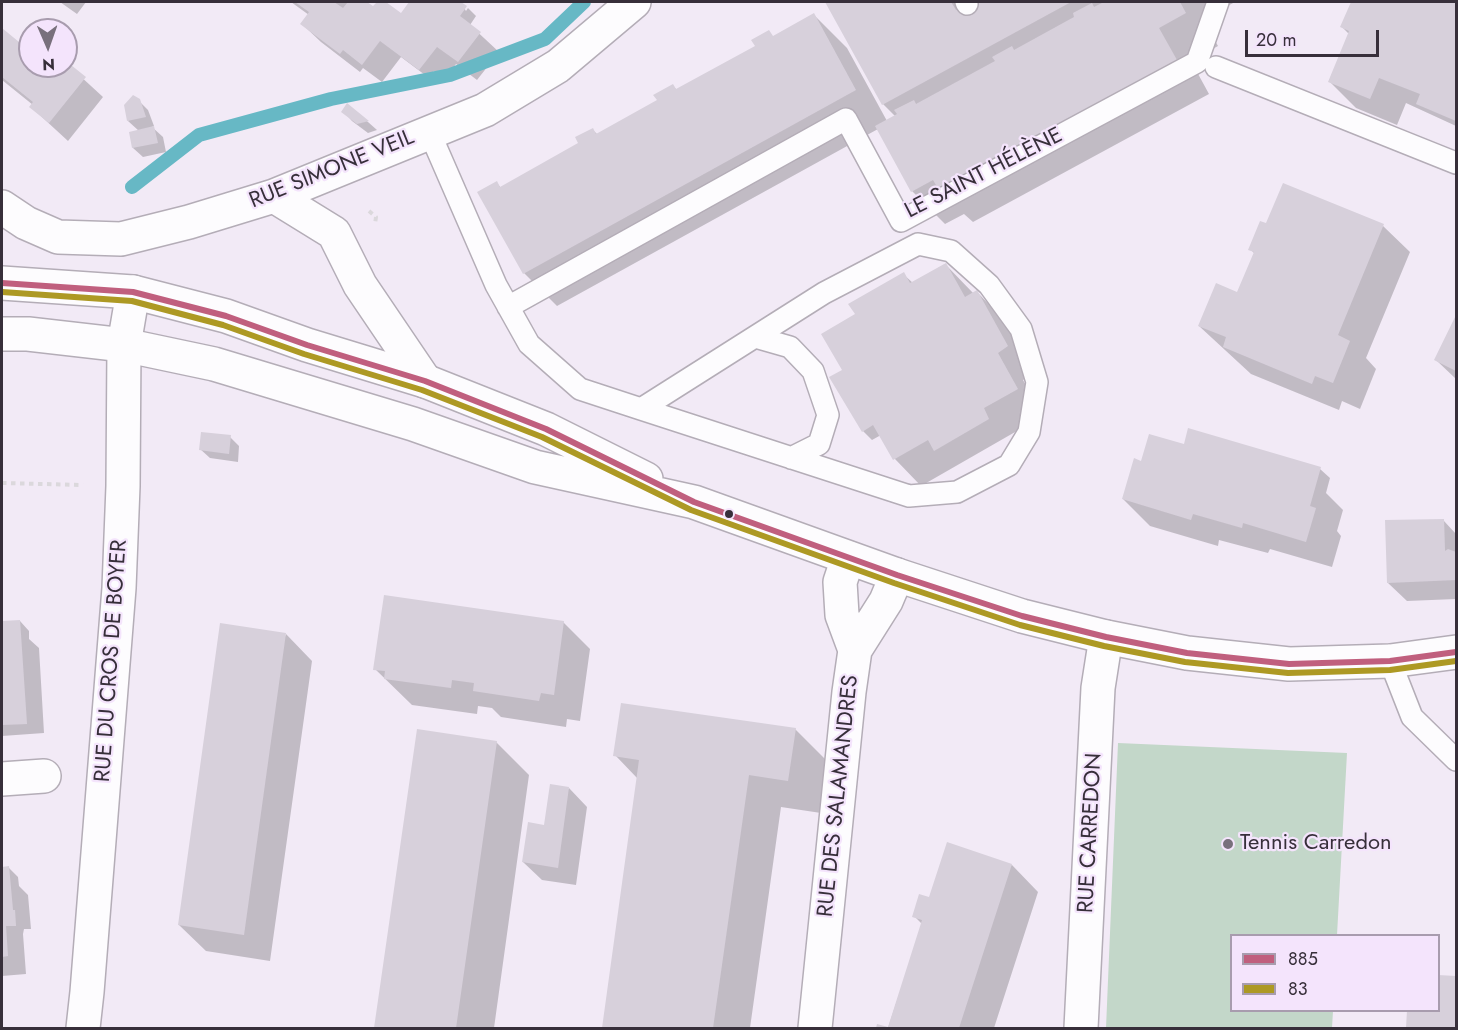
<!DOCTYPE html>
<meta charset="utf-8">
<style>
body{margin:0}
#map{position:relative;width:1458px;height:1030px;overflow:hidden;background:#f2eaf6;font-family:Jost,sans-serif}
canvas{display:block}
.frame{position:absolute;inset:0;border:3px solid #372f3a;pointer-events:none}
.legend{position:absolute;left:1230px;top:934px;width:210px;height:78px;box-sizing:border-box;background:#f4e4fc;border:2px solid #a89cae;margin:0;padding:8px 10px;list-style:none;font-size:18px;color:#372f3a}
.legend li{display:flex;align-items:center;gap:12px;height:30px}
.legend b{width:30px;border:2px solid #a89cae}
.north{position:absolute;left:18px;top:18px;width:60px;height:60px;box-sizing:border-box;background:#f4e4fc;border:2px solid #a89cae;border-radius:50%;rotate:178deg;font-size:16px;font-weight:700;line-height:24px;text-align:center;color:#372f3a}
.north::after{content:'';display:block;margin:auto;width:21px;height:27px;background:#78707c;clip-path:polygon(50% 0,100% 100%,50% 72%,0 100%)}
.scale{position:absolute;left:1245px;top:30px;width:134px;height:27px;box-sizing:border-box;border:3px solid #372f3a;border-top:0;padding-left:8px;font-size:18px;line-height:21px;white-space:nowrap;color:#372f3a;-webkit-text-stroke:4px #f4e4fc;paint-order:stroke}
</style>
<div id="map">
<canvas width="1458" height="1030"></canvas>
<div class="frame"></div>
<ul class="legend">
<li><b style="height:8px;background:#c05f7e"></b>885</li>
<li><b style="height:8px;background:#ad9924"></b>83</li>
</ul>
<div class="north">N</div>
<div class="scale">20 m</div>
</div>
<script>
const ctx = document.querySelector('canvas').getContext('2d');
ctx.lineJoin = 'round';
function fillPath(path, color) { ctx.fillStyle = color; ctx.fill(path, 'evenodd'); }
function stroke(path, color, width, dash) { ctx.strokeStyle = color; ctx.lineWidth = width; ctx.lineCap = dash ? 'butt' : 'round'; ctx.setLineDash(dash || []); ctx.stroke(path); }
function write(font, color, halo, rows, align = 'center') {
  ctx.font = font + ' Jost,sans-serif'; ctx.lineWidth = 4.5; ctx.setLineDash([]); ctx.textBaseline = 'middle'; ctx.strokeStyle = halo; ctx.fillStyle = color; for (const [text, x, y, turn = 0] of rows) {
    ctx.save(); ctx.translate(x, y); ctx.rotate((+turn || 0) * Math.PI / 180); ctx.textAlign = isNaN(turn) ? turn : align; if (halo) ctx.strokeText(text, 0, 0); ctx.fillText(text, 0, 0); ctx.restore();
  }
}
fillPath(new Path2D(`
 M1118 743 1347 753 1337 935 1232 936V1010L1333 1011 1332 1028H1106Z`), '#c3d7c9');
fillPath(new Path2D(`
 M60 2H86L77 14Z
 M291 2H364L379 12 375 6 379 2H383L401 15 411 2H459L465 6 464 8 466 11 468 8 476 16 470 25 499 52 477 80 456 64 445 79 434 71 429 78 401 57 382 82 363 68 360 72 321 42 302 24 309 15Z
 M827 2H1235L1203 19 1218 46 1191 61 1209 94 973 222 964 214 945 224 912 191 878 129 557 306 524 273 479 192 497 183 501 188 580 144 593 130 598 135 659 100 673 86 677 90 814 15 847 48 887 121 896 117 883 104Z
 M1352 2H1456V126L1406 103 1397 125 1356 108 1329 81 1349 34 1342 27Z
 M2 30 19 45 30 48V66H66V63L103 97 68 141 31 107 33 105 2 80Z
 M139 101 148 110 154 126 152 127 163 137 166 152 143 157 133 148 139 131 128 121Z
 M347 105 368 122 377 130 368 133 352 121 343 111Z
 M1267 225 1383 226 1410 252 1366 358 1376 369 1360 409 1342 401 1339 410 1251 374 1199 326 1238 294 1255 254 1250 249Z
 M945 264 974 294 977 292 1003 319 1034 373 1023 380 1043 416 921 486 895 459 881 435 872 440 863 431 846 377 857 315 903 274 913 283Z
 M1456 319V379L1436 360Z
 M230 437 239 446 238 462 210 458 200 449Z
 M1185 446 1320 469 1330 478 1326 493 1343 510 1337 531 1341 536 1332 567 1270 549 1268 553 1219 540 1218 546 1150 526 1123 499 1142 463Z
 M1444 521 1456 534V599L1407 601 1388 583Z
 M20 621 29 631V639L39 648 44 733 2 736V622Z
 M563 622 590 649 580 721 567 719 566 727 501 717 492 708 478 706 477 714 412 705 375 669Z
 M286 634 312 661 270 961 206 951 179 925Z
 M795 729 828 762 821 813 781 807 750 1028H604L638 779 615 755Z
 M418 731 496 742 529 775 494 1028H376Z
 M569 788 587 807 576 885 542 880 523 862Z
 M1012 865 1038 892 994 1028H878V1026L888 1028 922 924 914 916 930 899Z
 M2 868H9L18 877 19 886 28 895 31 929H24L23 934 26 974 2 976Z
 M1455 977 1456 1028H1408L1409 1010H1438Z`), '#0003');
stroke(new Path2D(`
 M132 187 199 135 331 99 450 75 545 39 584 2`), '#67b8c5', 14);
fillPath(new Path2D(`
 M295 2H334L343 8 348 2H367L373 6 377 2H386L401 13 409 2H461L467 6 460 16 481 32 458 62 437 47 419 70 380 41 362 65 343 50 340 54 300 24 309 12Z
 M825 2H951L956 10 972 2H1071L882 105Z
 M1104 2H1180L1186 13 1159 28 1177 60 939 190 933 180 911 192 875 126 897 114 894 110 914 100 916 104 995 61 992 57 1012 46 1014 50 1074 17 1073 13 1092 3 1094 7Z
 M1351 2H1456V121L1416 104 1420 94 1379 78 1370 99 1328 82 1349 31 1340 27Z
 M814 13 856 90 523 274 477 192 497 181 500 187 578 143 575 137 593 128 596 134 657 100 653 95 673 84 676 89 755 46 751 40 769 30 773 36Z
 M2 28 19 42 21 39 30 46V66H66V61L86 77 49 123 29 107 33 102 2 77Z
 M133 95 140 99 146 117 127 121 124 105Z
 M347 103 369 121 357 124 341 112Z
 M154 126 158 143 132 148 129 132Z
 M1283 183 1384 224 1338 335 1350 341 1333 383 1315 376 1312 384 1223 347 1226 337 1198 326 1216 283 1237 292 1254 252 1248 250 1260 221 1266 223Z
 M946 263 965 297 977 290 1008 346 998 353 1018 389 984 408 989 419 934 451 928 440 893 460 873 425 862 432 829 377 842 370 821 334 855 314 848 304 904 272 910 283Z
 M1456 315V371L1434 360Z
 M1188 428 1321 467 1310 506 1316 508 1306 542 1243 523 1242 528 1193 514 1191 520 1122 499 1134 458 1141 461 1149 434 1184 444Z
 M201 432 231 435 229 454 199 450Z
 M1444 519 1445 551 1448 549 1456 552V580L1387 583 1385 520Z
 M384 595 564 621 554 695 541 693 539 701 473 691 474 683 452 680 451 688 384 679 385 671 373 670Z
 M20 620 27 724 2 725V621Z
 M220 623 286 633 244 935 178 925Z
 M621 703 796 728 788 781 749 775 713 1028H602L639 760 613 756Z
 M417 729 497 741 456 1028H374Z
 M550 784 569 787 558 868 522 862 528 822 544 825Z
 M947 842 1012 864 959 1028H876L877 1024 888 1027 922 920 912 917 919 894 929 897Z
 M9 866 13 910H15L16 926H6L8 956 2 957V867Z
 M1438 975 1456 976V1028H1406L1407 1010H1438Z`), '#d7d0db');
const service = new Path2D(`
 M966 2 967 4
 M1216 67 1456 163
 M429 131 496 285 529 344 580 389 641 409 909 496 957 492 1009 465 1029 432 1037 382 1021 329 989 285 951 251 918 244 824 293 641 409
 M508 307 846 119 901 221 1197 62 1218 2
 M755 337 790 347 813 371 828 415 819 444 791 458
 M1390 661 1412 717 1456 760`);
const minor = new Path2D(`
 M274 196 334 233 360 285 425 381
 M2 207 26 223 58 237 121 239 189 222 274 196 485 110 558 66 634 2
 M848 558 840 582 842 615 855 650
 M2 779 44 776
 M815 1028 849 692 855 650 886 601 897 575
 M1081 1028 1098 688 1106 637`);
const tertiary = new Path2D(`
 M83 1028 87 992 119 588 123 486 124 345 133 292`);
const secondary = new Path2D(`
 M2 283 133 292 226 316 307 345 425 381 546 429 646 479
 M2 334H28L124 345 214 364 413 424 535 467 694 502 897 575 1022 616 1106 637 1187 653 1289 664 1390 661 1456 652`);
stroke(service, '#b4adb7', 24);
stroke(minor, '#b4adb7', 36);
stroke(tertiary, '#b4adb7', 36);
stroke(secondary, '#b4adb7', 36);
stroke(new Path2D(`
 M369 211 376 217 375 224
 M2 483 83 485`), '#dbd8dc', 4, [4.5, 4.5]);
stroke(service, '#fdfcfe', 21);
stroke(minor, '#fdfcfe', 33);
stroke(tertiary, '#fdfcfe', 33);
stroke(secondary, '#fdfcfe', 33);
stroke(new Path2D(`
 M2 283 133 292 226 316 307 345 425 381 546 429 694 502 897 575 1022 616 1106 637 1187 653 1289 664 1390 661 1456 652`), '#c05f7e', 6);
stroke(new Path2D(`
 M2 292 132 301 223 325 304 354 422 390 542 437 691 510 894 583 1020 625 1104 646 1185 662 1288 673 1390 670 1456 661`), '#ad9924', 6);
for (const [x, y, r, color] of [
 [729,514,5,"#372f3a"],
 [1228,844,6,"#78707c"]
]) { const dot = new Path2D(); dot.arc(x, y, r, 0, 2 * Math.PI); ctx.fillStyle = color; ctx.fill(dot); stroke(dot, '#f4e4fc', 2); }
write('22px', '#372f3a', '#f4e4fc', [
 ["RUE SIMONE VEIL",332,170,-22],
 ["LE SAINT HÉLÈNE",984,174,-27],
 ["RUE DU CROS DE BOYER",112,661,-86],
 ["RUE DES SALAMANDRES",839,796,-84],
 ["RUE CARREDON",1091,833,-87]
]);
write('22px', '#372f3a', '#f4e4fc', [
 ["Tennis Carredon",1240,844]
], 'left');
</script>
